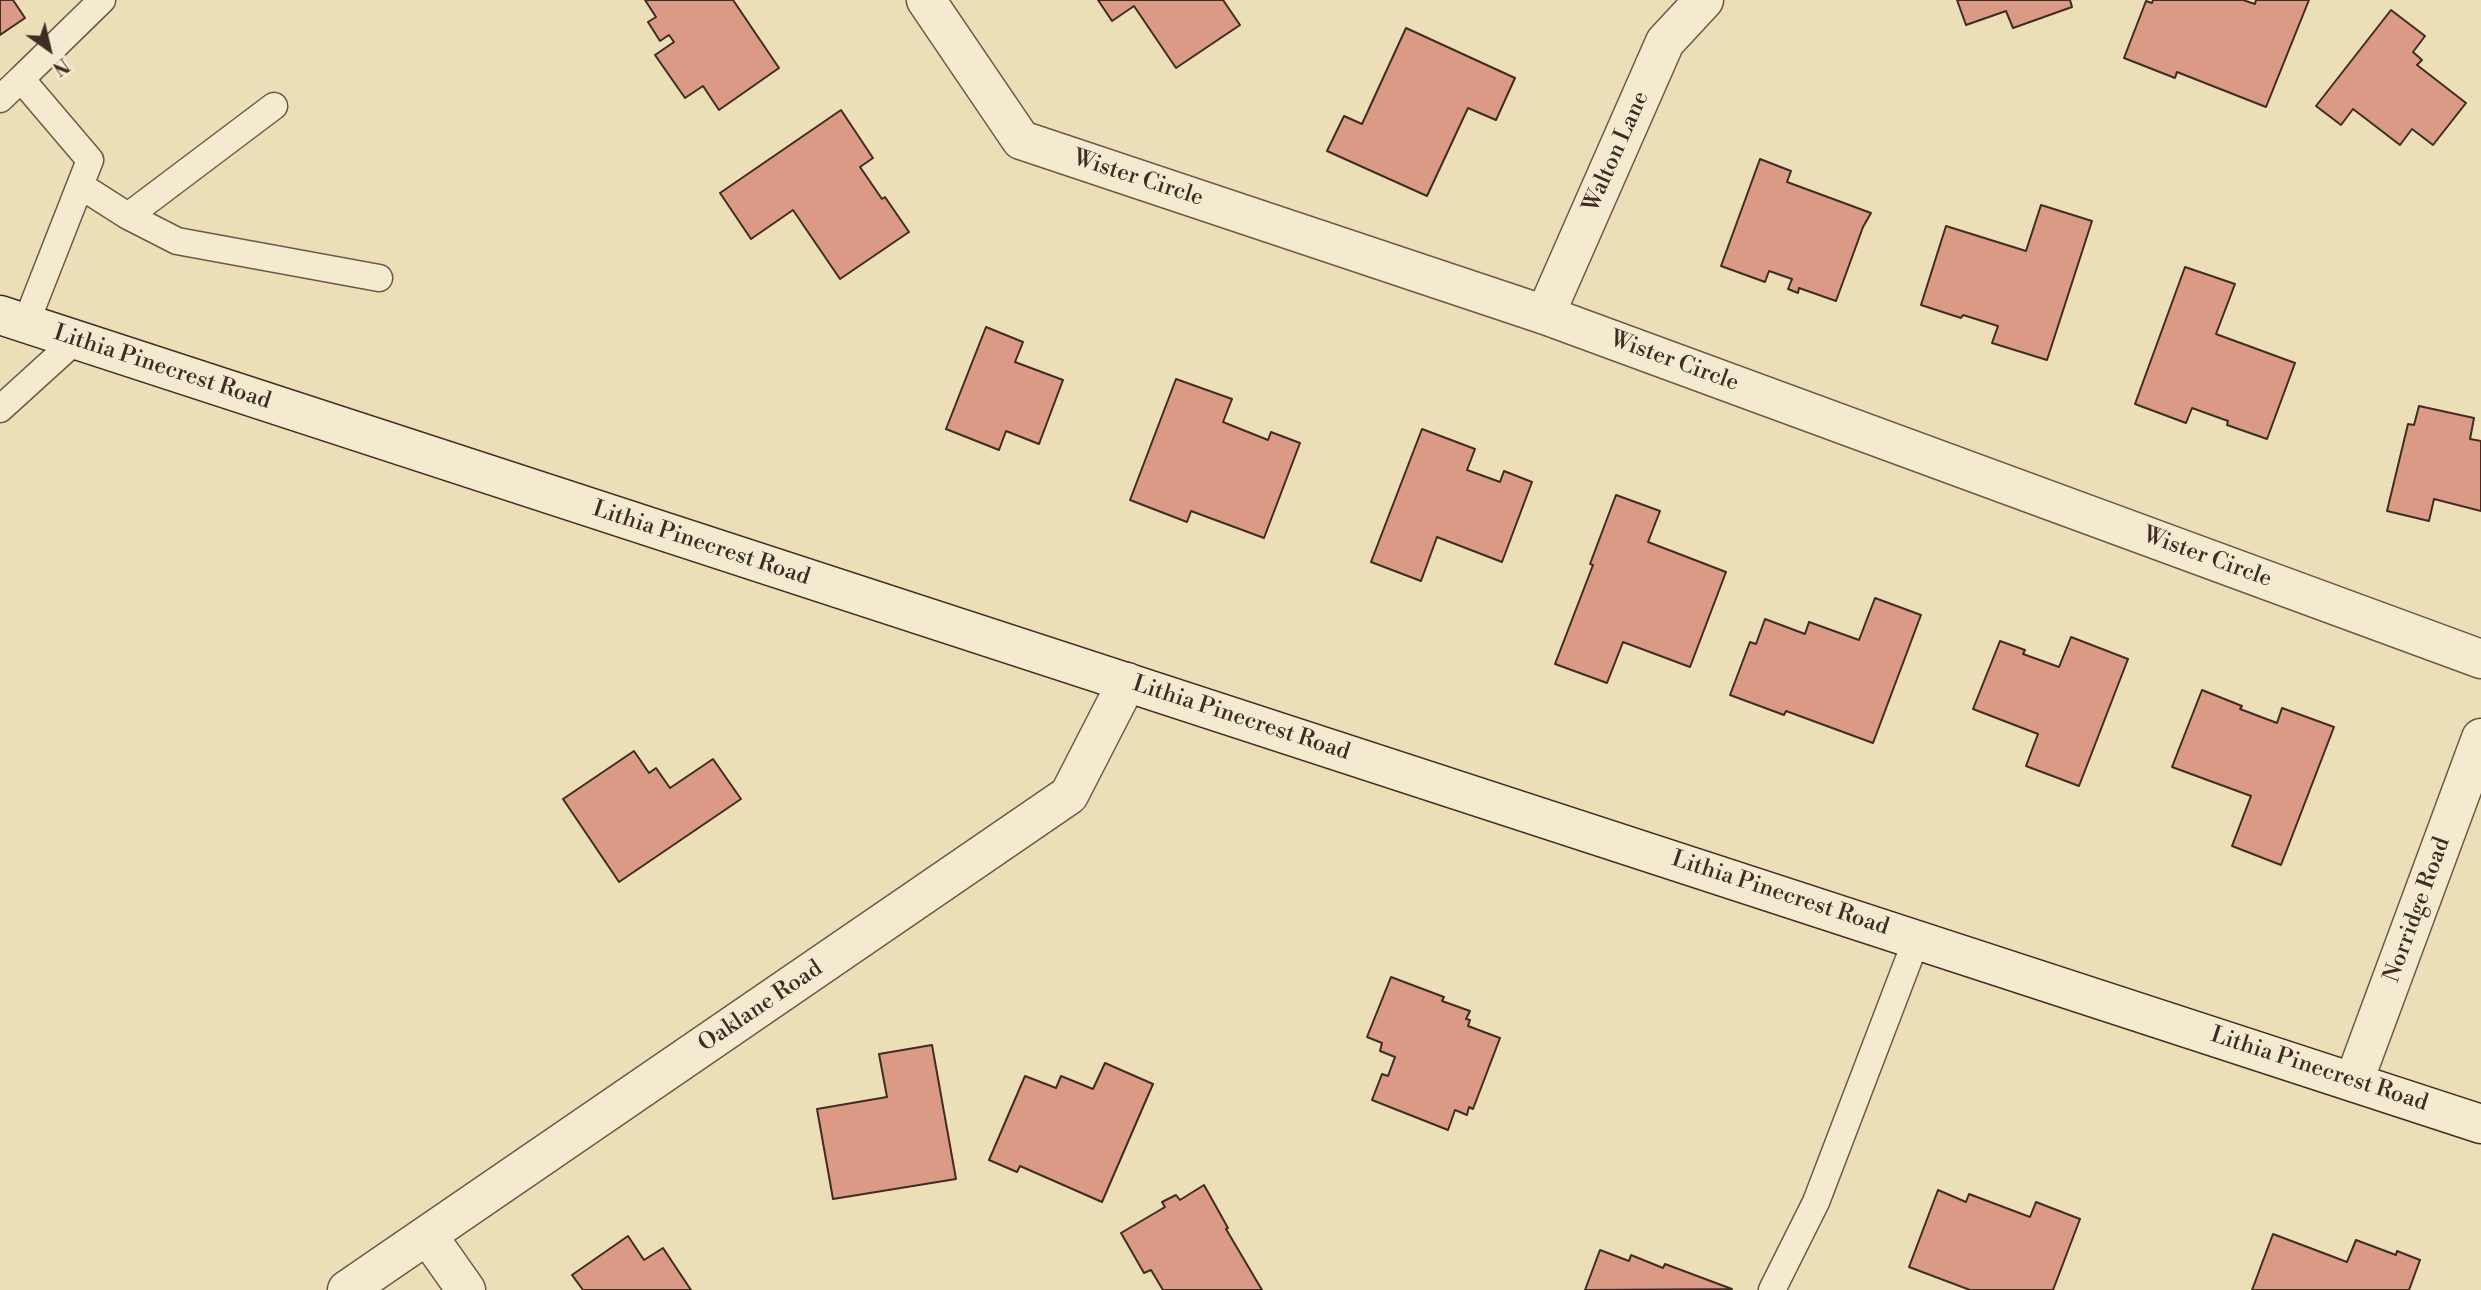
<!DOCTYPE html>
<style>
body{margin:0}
#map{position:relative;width:2481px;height:1290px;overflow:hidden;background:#ecdfb7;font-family:"Libre Bodoni",serif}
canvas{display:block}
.north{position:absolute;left:14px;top:14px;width:70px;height:70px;-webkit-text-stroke:5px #f3ead0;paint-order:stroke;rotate:146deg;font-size:19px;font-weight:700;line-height:28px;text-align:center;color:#3f2c25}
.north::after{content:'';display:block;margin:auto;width:24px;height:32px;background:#3f2c25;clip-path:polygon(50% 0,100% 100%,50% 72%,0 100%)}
</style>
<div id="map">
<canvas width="2481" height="1290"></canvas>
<div class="north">N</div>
</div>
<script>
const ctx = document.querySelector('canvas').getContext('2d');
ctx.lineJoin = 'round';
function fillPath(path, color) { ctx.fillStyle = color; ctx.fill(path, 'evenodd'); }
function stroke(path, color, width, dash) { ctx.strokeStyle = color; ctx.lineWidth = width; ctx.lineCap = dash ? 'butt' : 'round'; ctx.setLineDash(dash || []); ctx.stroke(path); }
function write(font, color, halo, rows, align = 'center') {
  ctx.font = font + ' "Libre Bodoni",serif'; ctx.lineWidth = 5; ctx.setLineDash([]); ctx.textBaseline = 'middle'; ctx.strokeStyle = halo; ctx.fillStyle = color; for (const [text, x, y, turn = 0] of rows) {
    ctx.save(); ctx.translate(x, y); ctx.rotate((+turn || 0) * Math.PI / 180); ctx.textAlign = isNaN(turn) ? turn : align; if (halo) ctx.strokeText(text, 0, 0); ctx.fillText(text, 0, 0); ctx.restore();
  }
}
const building = new Path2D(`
 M0 0H13L25 18 0 35Z
 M645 0H733L779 68 719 110 703 86 685 98 655 55 674 42 669 35 660 41 648 22 656 17Z
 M1098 0H1223L1240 25 1176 68 1134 6 1112 21Z
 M1957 0H2070L2072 7 2013 28 2006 11 1966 25Z
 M2153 0H2243L2255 4 2256 0H2309L2266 107 2177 72 2175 78 2124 58 2146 1 2152 3Z
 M2391 10 2425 36 2413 52 2422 60 2417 65 2466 103 2433 145 2412 129 2400 145 2353 109 2341 125 2316 106Z
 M1406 28 1515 78 1496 120 1468 108 1427 196 1327 151 1344 116 1362 124Z
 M841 110 873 158 860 167 882 199 885 197 909 232 840 279 793 210 751 239 720 193Z
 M1760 159 1791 171 1787 182 1871 213 1863 227 1836 301 1799 288 1798 293 1788 289 1792 279 1769 271 1765 282 1721 266Z
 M2041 205 2092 221 2047 360 1992 343 1998 326 1963 315 1961 318 1921 305 1946 226 2026 251Z
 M2185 267 2235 284 2216 334 2295 363 2267 439 2227 425 2228 421 2192 408 2186 423 2135 404Z
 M986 327 1023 342 1015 362 1063 380 1039 444 1006 431 999 450 946 429Z
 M1176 379 1232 399 1223 422 1268 440 1271 432 1300 443 1264 538 1191 511 1187 522 1130 500Z
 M2419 406 2474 418 2470 439 2481 441V511L2434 499 2429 521 2387 511 2408 424 2414 425Z
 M1422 429 1475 449 1467 470 1500 482 1504 471 1532 482 1502 562 1437 537 1421 581 1371 562Z
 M1616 495 1660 511 1648 542 1726 572 1690 667 1623 642 1607 683 1555 664 1593 565 1590 564Z
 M1875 598 1921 615 1873 743 1786 711 1784 715 1730 695 1750 642 1756 644 1765 619 1805 634 1809 622 1859 640Z
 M2071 637 2128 659 2079 786 2026 766 2038 734 1973 709 2000 641 2025 650 2023 654 2059 667Z
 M2202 690 2242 706 2240 709 2277 723 2282 708 2334 727 2281 865 2232 846 2251 796 2172 767Z
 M634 751 649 773 656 768 670 788 713 759 741 799 619 882 563 799Z
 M1391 977 1444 997 1442 1001 1470 1011 1466 1019 1470 1020 1468 1026 1500 1038 1473 1109 1469 1107 1467 1115 1455 1110 1448 1130 1372 1100 1382 1074 1388 1076 1395 1057 1380 1051 1382 1043 1367 1037Z
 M932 1045 956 1179 833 1199 817 1109 887 1097 879 1054Z
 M1105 1063 1153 1084 1102 1202 1020 1166 1017 1172 989 1160 1025 1076 1056 1088 1061 1076 1093 1089Z
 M1204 1185 1228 1228 1226 1229 1262 1290H1163L1151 1270 1144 1273 1121 1233 1165 1207 1162 1202 1176 1195 1180 1200Z
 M1938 1190 1966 1202 1969 1194 2030 1217 2036 1202 2080 1219 2053 1290H1970L1909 1267Z
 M2273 1234 2347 1262 2356 1240 2396 1255 2397 1251 2420 1260 2409 1290H2252Z
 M628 1236 644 1260 663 1248 691 1290H583L572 1275Z
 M1600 1250 1629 1261 1631 1255 1663 1268 1665 1264 1732 1289 1585 1290Z`);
fillPath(building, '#db9a85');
stroke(building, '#3f2c25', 2);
const service = new Path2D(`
 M21 79 102 0
 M0 99 21 79 90 160 26 323
 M81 186 128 216 274 106
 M128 216 177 241 379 278
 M0 409 76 340
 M1772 1290 1816 1202 1917 938`);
const minor = new Path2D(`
 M926 0 1021 140 1545 315 2481 659
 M1545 315 1665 42 1704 0
 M2354 1081 2481 738
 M428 1236 466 1290
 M347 1290 1069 795 1127 682`);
const secondary = new Path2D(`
 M0 315 2481 1124`);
stroke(service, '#6a594a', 29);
stroke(minor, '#6a594a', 41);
stroke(secondary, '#3f2c25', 41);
stroke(service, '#f3ead0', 26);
stroke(minor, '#f3ead0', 38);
stroke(secondary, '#f3ead0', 38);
write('23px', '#3f2c25', '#f3ead0', [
 ["Walton Lane",1617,152,-66],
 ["Wister Circle",1138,179,18],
 ["Wister Circle",1674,362,20],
 ["Lithia Pinecrest Road",162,368,18],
 ["Lithia Pinecrest Road",701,544,18],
 ["Wister Circle",2207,558,20],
 ["Lithia Pinecrest Road",1241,719,18],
 ["Lithia Pinecrest Road",1780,894,18],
 ["Norridge Road",2418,910,-70],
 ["Oaklane Road",761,1007,-34],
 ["Lithia Pinecrest Road",2319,1070,18]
]);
</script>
